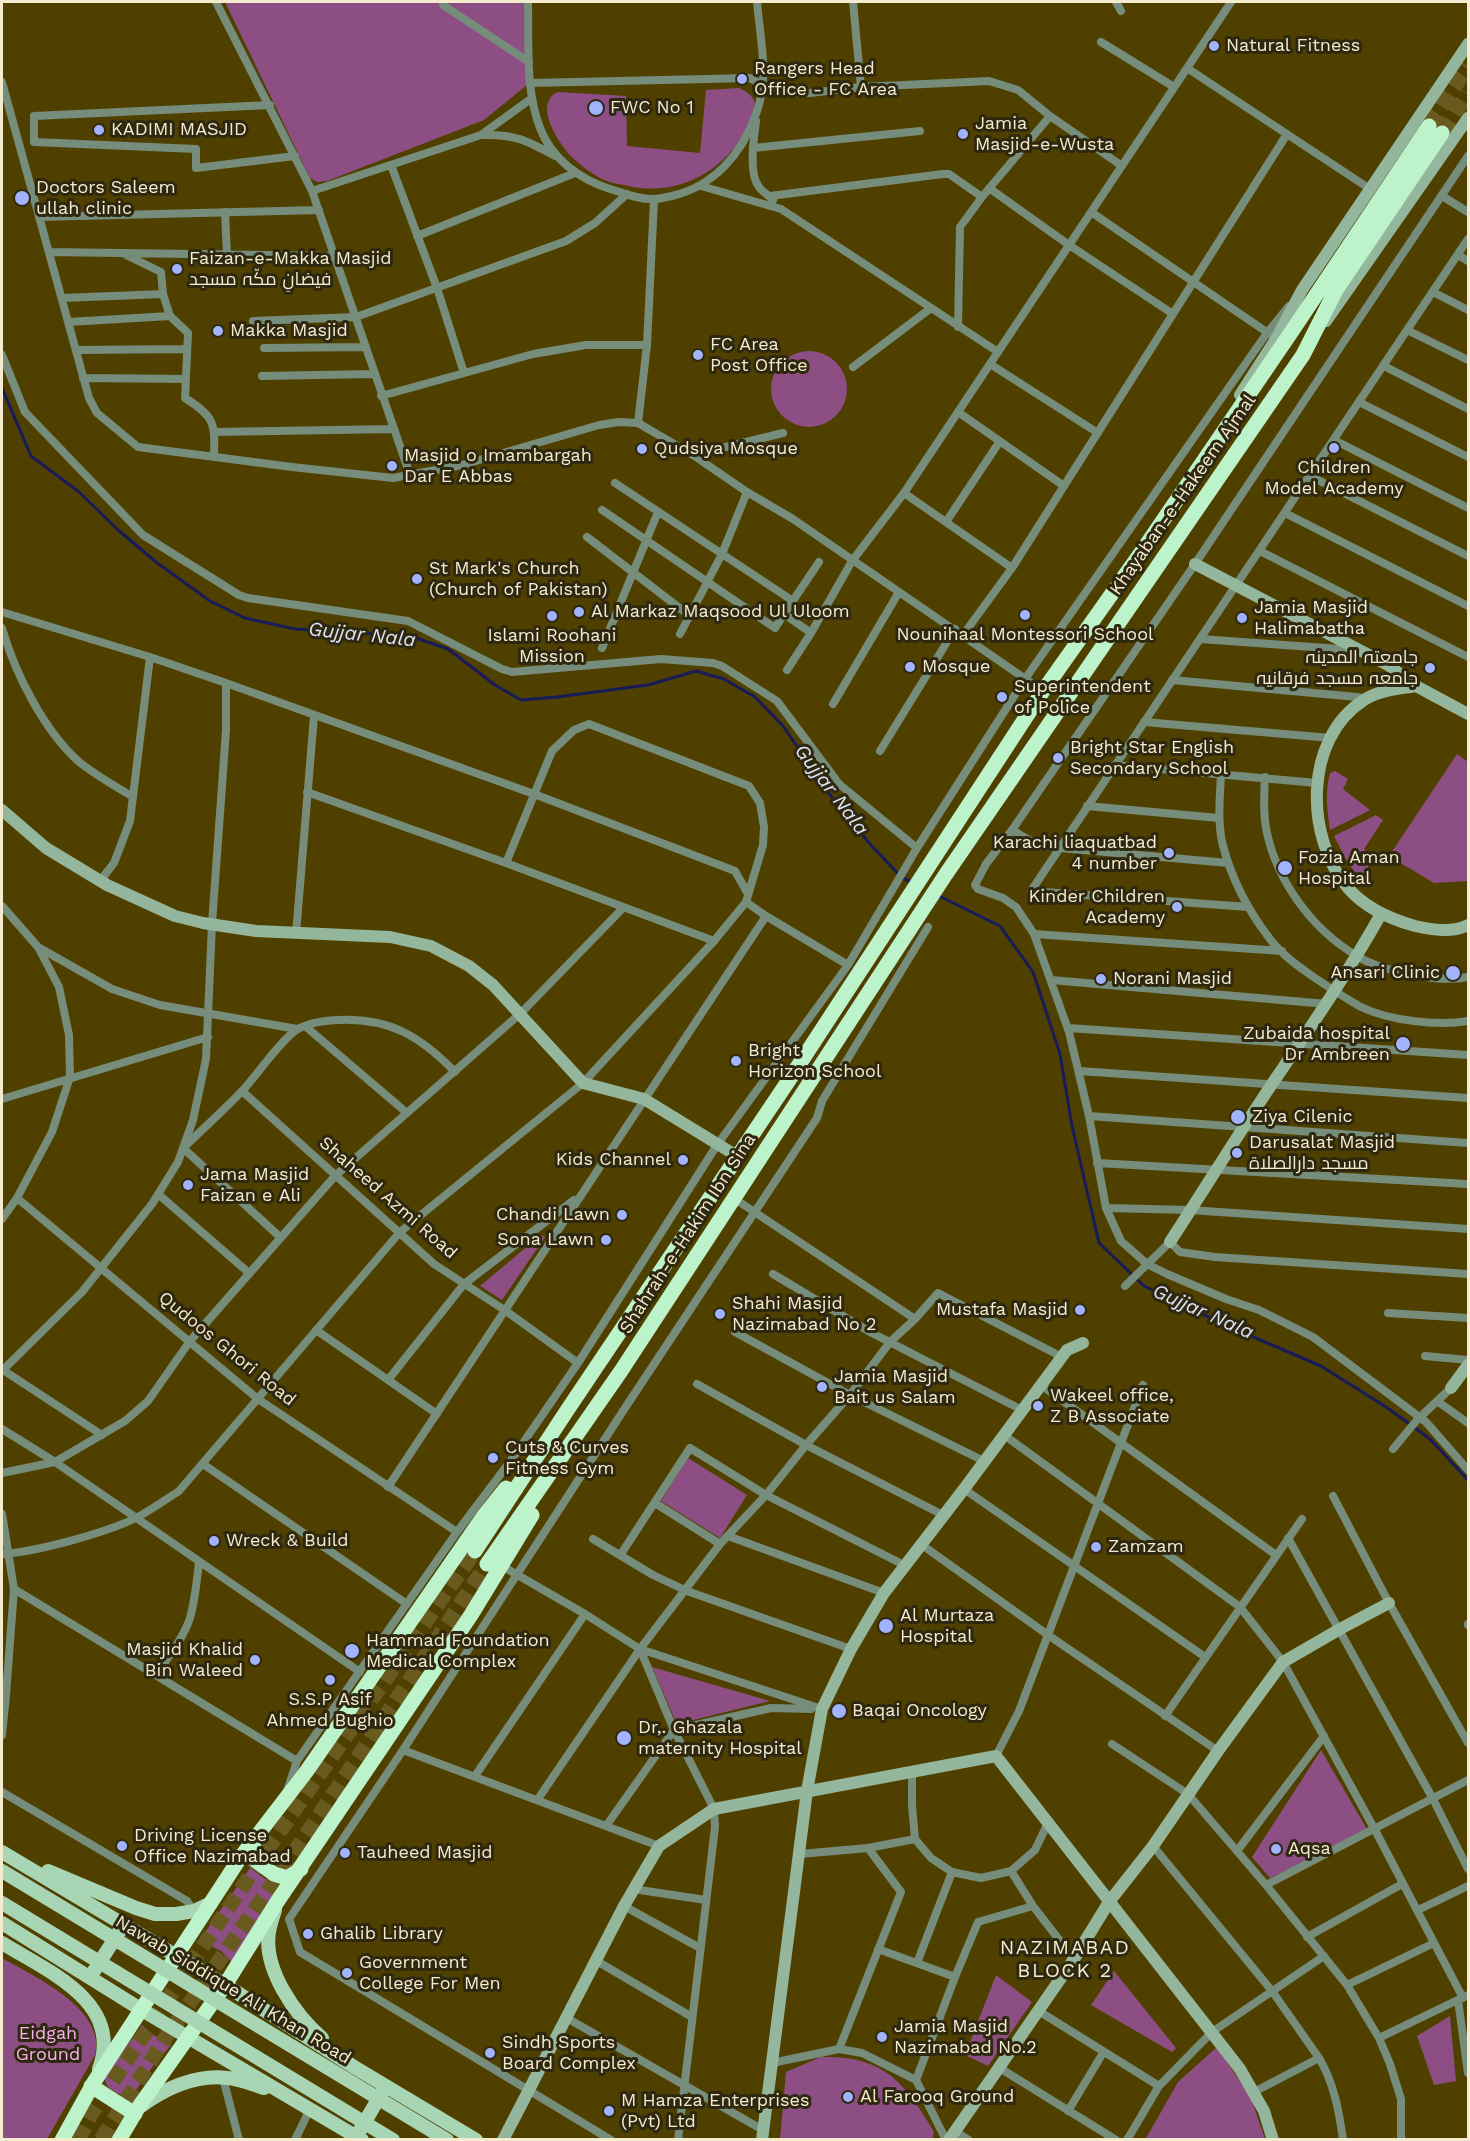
<!DOCTYPE html>
<meta charset="utf-8">
<style>
body{margin:0}
#map{position:relative;width:1470px;height:2141px;overflow:hidden;background:#504000;font-family:"Work Sans",sans-serif}
canvas{display:block}
.frame{position:absolute;inset:0;border:3px solid #f5eccf;pointer-events:none}
</style>
<div id="map">
<canvas width="1470" height="2141"></canvas>
<div class="frame"></div>
</div>
<script>
const ctx = document.querySelector('canvas').getContext('2d');
ctx.lineJoin = 'round';
function fillPath(path, color) { ctx.fillStyle = color; ctx.fill(path, 'evenodd'); }
function stroke(path, color, width, dash) { ctx.strokeStyle = color; ctx.lineWidth = width; ctx.lineCap = dash ? 'butt' : 'round'; ctx.setLineDash(dash || []); ctx.stroke(path); }
function write(font, color, halo, rows, align = 'center') {
  ctx.font = font + ' "Work Sans",Cairo,sans-serif'; ctx.lineWidth = 6; ctx.setLineDash([]); ctx.textBaseline = 'middle'; ctx.strokeStyle = halo; ctx.fillStyle = color; for (const [text, x, y, turn = 0] of rows) {
    ctx.save(); ctx.translate(x, y); ctx.rotate((+turn || 0) * Math.PI / 180); ctx.textAlign = isNaN(turn) ? turn : align; if (halo) ctx.strokeText(text, 0, 0); ctx.fillText(text, 0, 0); ctx.restore();
  }
}
fillPath(new Path2D(`
 M225 2H524L527 85 484 120 327 181 317 182 310 178Z
 M739 88C761 98 757 110 747 129 723 172 678 197 628 186 620 184 610 183 602 179 592 174 580 165 572 157 559 144 532 103 558 92L626 96 627 146 700 153 706 90Z
 M771 389a38 38 0 1 1 76 0a38 38 0 1 1-76 0Z
 M1457 754 1468 762V881L1434 883 1389 856Z
 M1335 771 1348 779 1343 789 1370 810 1330 830C1327 809 1325 793 1330 773Z
 M1376 815 1383 820 1364 849 1375 857 1360 878 1348 863 1334 836Z
 M541 1235 545 1237 502 1300 480 1286Z
 M688 1458 747 1495 720 1538 661 1501Z
 M652 1667 770 1701 677 1724Z
 M1321 1750 1368 1831 1270 1878 1252 1857Z
 M250 1868 267 1880 279 1885 232 1962 221 1951 199 1941Z
 M2 1958C33 1976 107 2009 95 2055L47 2139 2 2140Z
 M1114 1971 1176 2048 1172 2052 1091 2005Z
 M996 1975 1032 2002 988 2066 965 2055Z
 M1450 2016 1456 2081 1434 2085 1417 2036Z
 M142 2025 153 2035 170 2042 171 2045 153 2066 134 2093C119 2097 109 2093 104 2078Z
 M1217 2047 1251 2098 1265 2139 1145 2140 1178 2082Z
 M821 2057C883 2055 905 2082 934 2132L932 2139H780L786 2072Z`), '#8d4f83');
stroke(new Path2D(`
 M2 388 31 456 79 492 118 530 156 562 210 601 245 618 295 629 410 636 448 649 495 685 521 700 557 697 648 685 696 671 724 679 755 697 783 726 837 805 871 845 902 878 912 882
 M937 895 1000 926 1033 972 1060 1054 1072 1126 1099 1243 1144 1286 1223 1324 1321 1366 1386 1407 1430 1439 1468 1480`), '#171b58', 3);
stroke(new Path2D(`
 M1429 126 1468 66
 M1442 133 1468 94
 M78 2140 90 2116 267 1850 475 1551
 M101 2140 164 2040 287 1863 487 1564`), '#695a1f', 15, [15, 8]);
stroke(new Path2D(`
 M216 2 312 191 410 475
 M443 2V5L529 62
 M528 2C529 43 525 89 540 128 552 159 579 179 610 189 623 193 640 200 654 199 660 199 666 197 672 196 714 186 742 154 756 114 770 78 760 39 757 2
 M853 2 861 87
 M1116 2 1121 11
 M1101 42 1174 87
 M1187 68 1370 189
 M2 82 89 398 97 413 138 447 292 467 393 478 462 465 599 425 619 422 638 423 693 455 747 492 793 519 1043 691
 M531 83 750 78 764 86 784 92 810 93 861 87 989 81 1018 90 1050 116 1122 166
 M270 105 34 116V142L196 149V168L295 156
 M756 121C754 138 748 173 759 187 762 192 769 195 773 200
 M481 135C515 134 526 140 555 156
 M753 148 920 131
 M1468 156 1195 564 1012 830 986 864 975 885 978 889 1003 898 1016 907 1034 934 1069 1032 1089 1116 1106 1208 1121 1241 1147 1264 1167 1274 1226 1299 1259 1310 1313 1337 1426 1422 1468 1470
 M391 165 437 288 464 373
 M701 186 781 209 998 352
 M989 188 1069 245 1173 314
 M312 191 481 135 532 98
 M770 196 943 174H949L982 197
 M1442 196 1468 212
 M225 212 227 254
 M1091 212 1271 335
 M39 217 319 210
 M417 236 575 173
 M49 252 335 256
 M124 254 161 272 163 294
 M1458 255 1468 261
 M1433 292 1468 310
 M62 298 163 294 170 316
 M253 321 356 317 566 241 595 223 627 194
 M68 322 170 316 188 333 185 398C215 417 215 423 214 457
 M958 327 960 227 982 197 1050 116
 M1407 330 1468 360
 M264 348 366 347
 M76 350 187 349
 M2 355 25 412 143 535 239 595 248 598 408 621 502 669 512 672 661 659 713 663 722 666 777 701 839 784 917 848
 M990 364 1098 433
 M1384 366 1468 409
 M853 367 931 308
 M262 376 374 374
 M83 378 186 379
 M381 396 533 354 586 345H647
 M1359 402 1468 457
 M958 412 1064 486
 M638 423 647 345 654 200
 M214 432 393 429
 M1334 440 1468 508
 M693 455 783 433
 M1310 476 1468 556
 M615 483 793 601
 M904 493 1012 568
 M602 510 775 628 784 614
 M1285 513 1468 606
 M946 522 1000 441
 M587 537 690 616
 M1260 551 1468 657
 M2 612 150 657 226 683 534 794 735 871 748 894
 M2 628C15 673 43 729 78 761 95 775 115 786 133 797
 M811 633 784 614 819 562
 M680 634 722 554 747 492
 M963 635 1012 568 1287 134
 M1200 639 1340 649 1352 647
 M602 648 658 512
 M787 670 811 633 852 561 904 493 1231 2
 M1172 680 1357 697 1365 699
 M833 704 899 592
 M1144 722 1331 738
 M880 751 955 629
 M1115 765 1317 783
 M1221 773C1220 798 1217 822 1223 846 1232 879 1249 912 1270 939 1282 955 1298 966 1315 978 1330 988 1345 998 1361 1007 1390 1021 1438 1026 1468 1021
 M1265 777C1264 796 1263 815 1267 833 1278 883 1313 930 1357 956 1373 966 1391 970 1409 974 1428 978 1450 981 1468 977
 M307 792 506 863 714 941
 M1087 806 1219 818
 M1012 830 1039 846 1228 863
 M100 881 114 863 130 821 150 657
 M746 902 766 916 848 965
 M2 906 38 947 59 987 69 1035 70 1077 52 1132 17 1198 2 1219
 M1248 907 1031 891 1468 239
 M296 934 314 716
 M1034 934 1282 951
 M38 947 112 989 160 1005 297 1029
 M1051 980 1327 1004
 M305 1026 407 1113
 M1068 1028 1468 1055
 M1079 1071 1468 1098
 M242 1091 434 1264 506 1311 578 1363
 M2 1099 208 1037
 M1089 1116 1468 1143
 M1097 1163 1468 1184
 M158 1194 249 1273
 M17 1198 258 1399 457 1532
 M735 1199 915 1319
 M1106 1208 1190 1210 1468 1229
 M280 1237 183 1148C203 1129 224 1110 243 1090 256 1076 283 1037 298 1029 310 1022 325 1021 338 1020 390 1018 420 1036 455 1072
 M773 1274 870 1332 1022 1410
 M1125 1286 1170 1242 1180 1252 1215 1257 1468 1274
 M1388 1313 1468 1318
 M316 1330 437 1414
 M735 1332 850 1395 984 1461
 M1425 1356 1468 1360
 M3 1370 102 1435
 M2 1371 82 1292 152 1204 178 1162 193 1120 206 1059 212 924 226 730V683
 M388 1380 464 1284 574 1200
 M697 1384 806 1445 943 1515
 M1041 1385 1276 1555
 M1437 1401 1468 1423
 M2 1429 55 1462 360 1672
 M1004 1435 1240 1607 1283 1662 1375 1830 1463 1998
 M1393 1449 1417 1420 1451 1388
 M203 1464 407 1604
 M2 1473 55 1462 125 1421 148 1401 190 1341 335 1176 521 1013 623 908
 M388 1487 766 916
 M964 1489 1205 1657
 M1333 1496 1389 1603 1468 1743
 M655 1503 720 1544
 M2 1514 14 1589 6 1695 2 1735
 M728 1536 884 1593
 M1288 1538 1433 1799 1468 1869
 M593 1539 653 1575 687 1591 851 1649
 M922 1545 1048 1635 1218 1751
 M2 1554C36 1552 105 1533 136 1518 151 1510 165 1500 179 1491L400 1232 583 1083 714 941 746 902 763 845 764 827 760 803 749 786 589 724 574 730 552 751 506 863
 M621 1554 690 1448 766 1495 906 1566
 M502 1566 585 1614 640 1649 822 1709
 M14 1589 297 1761
 M1468 1624V1625
 M640 1649 674 1730 714 1809 715 1827 678 2140
 M156 1675C168 1657 183 1639 190 1618 195 1600 197 1581 199 1562
 M1165 1716 1302 1519
 M1112 1744 1188 1794 1266 1885 1347 1985 1379 2038 1390 2064 1401 2099V2140
 M403 1750 659 1846
 M996 1756 1019 1711 1143 1385
 M912 1771V1805L915 1839 931 1858 952 1872 981 1878 1011 1871 1035 1850 1048 1823
 M475 1776 585 1614
 M287 1791 297 1761 457 1532 512 1459 578 1363 717 1145 848 965 917 848 1025 679 1267 333 1289 306
 M2 1792 187 1901 194 1911
 M538 1799 640 1649 720 1544 766 1495 806 1445 850 1395 890 1342 915 1319 938 1293 1062 1357
 M606 1826 674 1730 771 1708 811 1709
 M1153 1846 1272 1991 1319 2058C1334 2083 1339 2111 1343 2140
 M1237 1851 1324 1736
 M800 1854 868 1848 915 1839
 M1011 1871 1033 1906 1074 1959
 M1266 1885 1468 1780
 M633 1889 706 1900
 M624 1906 700 1948
 M1418 1910 1468 1886
 M1307 1937 1402 1884
 M878 1949 955 1977
 M595 1960 692 2017
 M917 1963 952 1872
 M1347 1985 1434 1943
 M1458 2000 1468 2073
 M1037 2010 1159 2086
 M565 2017 763 2130
 M1379 2038 1468 1995
 M839 2049 901 1892 868 1848
 M772 2063 839 2049 862 2053 916 2080 946 2140
 M998 2067 1116 2140
 M223 2078 239 2140
 M916 2080 955 1977 978 1922 1033 1906
 M1254 2092 1319 2058
 M1068 2111 1103 2053
 M955 2131 969 2140
 M295 2140 310 2109
 M611 2140 300 1952 289 1919 403 1750 625 1408 817 1118 822 1101 928 927
 M1127 2140 1159 2086 1212 2032 1324 1956`), '#768d7c', 8);
stroke(new Path2D(`
 M1326 321 1468 118
 M1240 395 1276 339 1302 290 1468 44
 M1195 564 1388 665 1416 686 1468 714
 M1416 686C1399 689 1379 690 1364 700 1303 739 1305 838 1348 888 1365 908 1390 919 1415 926 1433 930 1452 933 1468 925
 M2 810 46 848 107 885 175 916 203 923 256 931 390 937 431 946 469 966 493 985 583 1083 644 1099 737 1156
 M1170 1242C1204 1190 1237 1136 1272 1084 1310 1028 1348 973 1381 914
 M1451 1388 1468 1365
 M503 2140 624 1906 659 1846 714 1809 996 1756 1240 2069 1264 2111 1273 2140
 M762 2140 807 1791 822 1709 851 1649 884 1593 964 1489 1067 1350 1083 1343
 M949 2140 1074 1959 1109 1902 1153 1846 1218 1751 1283 1662 1340 1629 1389 1603`), '#93b69c', 12);
stroke(new Path2D(`
 M2 1852 225 1985 354 2067 476 2140
 M48 1871 136 1908 155 1914H176L194 1911 211 1903
 M275 1910C273 1917 270 1925 269 1932 263 1969 295 2015 322 2038
 M2 1923 142 2010 362 2140
 M2 1943C47 1971 124 2002 99 2069
 M94 1971 121 1929
 M141 2106C166 2088 197 2074 228 2078 240 2079 252 2084 264 2088
 M359 2132 384 2089`), '#a8d6b5', 14);
stroke(new Path2D(`
 M475 1551 566 1412 789 1080 1043 691 1140 554 1290 334 1429 126
 M487 1564 621 1371 946 874 1303 355 1336 290 1442 133
 M253 1842 256 1861 274 1874 287 1878 301 1869
 M91 2086 135 2114
 M62 2140 94 2082 240 1858 306 1772 483 1517 506 1488
 M119 2140 138 2108 225 1985 277 1902 471 1615 532 1515`), '#bcf3cb', 15);
stroke(new Path2D(`
 M2 1871 447 2140
 M2 1903 393 2140`), '#a8d6b5', 14);
for (const [x, y, r, color] of [
 [1214,46,6,"#a1b3fd"],
 [742,79,6,"#a1b3fd"],
 [596,108,8,"#a1b3fd"],
 [99,130,6,"#a1b3fd"],
 [963,134,6,"#a1b3fd"],
 [22,198,8,"#a1b3fd"],
 [177,269,6,"#a1b3fd"],
 [218,331,6,"#a1b3fd"],
 [698,355,6,"#a1b3fd"],
 [1334,448,6,"#a1b3fd"],
 [642,449,6,"#a1b3fd"],
 [392,466,6,"#a1b3fd"],
 [417,579,6,"#a1b3fd"],
 [579,612,6,"#a1b3fd"],
 [1025,615,6,"#a1b3fd"],
 [552,616,6,"#a1b3fd"],
 [1242,618,6,"#a1b3fd"],
 [910,667,6,"#a1b3fd"],
 [1430,668,6,"#a1b3fd"],
 [1002,697,6,"#a1b3fd"],
 [1058,758,6,"#a1b3fd"],
 [1169,853,6,"#a1b3fd"],
 [1285,868,8,"#a1b3fd"],
 [1177,907,6,"#a1b3fd"],
 [1453,973,8,"#a1b3fd"],
 [1101,979,6,"#a1b3fd"],
 [1403,1044,8,"#a1b3fd"],
 [736,1061,6,"#a1b3fd"],
 [1238,1117,8,"#a1b3fd"],
 [1237,1153,6,"#a1b3fd"],
 [683,1160,6,"#a1b3fd"],
 [188,1185,6,"#a1b3fd"],
 [622,1215,6,"#a1b3fd"],
 [606,1240,6,"#a1b3fd"],
 [1080,1310,6,"#a1b3fd"],
 [720,1314,6,"#a1b3fd"],
 [822,1387,6,"#a1b3fd"],
 [1038,1406,6,"#a1b3fd"],
 [493,1458,6,"#a1b3fd"],
 [214,1541,6,"#a1b3fd"],
 [1096,1547,6,"#a1b3fd"],
 [886,1626,8,"#a1b3fd"],
 [352,1651,8,"#a1b3fd"],
 [255,1660,6,"#a1b3fd"],
 [330,1680,6,"#a1b3fd"],
 [839,1711,8,"#a1b3fd"],
 [624,1738,8,"#a1b3fd"],
 [122,1846,6,"#a1b3fd"],
 [1276,1849,6,"#a1b3fd"],
 [345,1853,6,"#a1b3fd"],
 [308,1934,6,"#a1b3fd"],
 [347,1973,6,"#a1b3fd"],
 [882,2037,6,"#a1b3fd"],
 [490,2053,6,"#a1b3fd"],
 [848,2097,6,"#a1b3fd"],
 [609,2111,6,"#a1b3fd"]
]) { const dot = new Path2D(); dot.arc(x, y, r, 0, 2 * Math.PI); ctx.fillStyle = color; ctx.fill(dot); stroke(dot, '#2f2810', 2); }
write('18px', '#f5eccf', '#2f2810', [
 ["Natural Fitness",1226,46],
 ["Rangers Head",754,69],
 ["Office - FC Area",754,90],
 ["FWC No 1",610,108],
 ["Jamia",975,124],
 ["Masjid-e-Wusta",975,145],
 ["KADIMI MASJID",111,130],
 ["Doctors Saleem",36,188],
 ["ullah clinic",36,209],
 ["Faizan-e-Makka Masjid",189,259],
 ["فیضانِ مکّہ مسجد",189,280],
 ["Makka Masjid",230,331],
 ["FC Area",710,345],
 ["Post Office",710,366],
 ["Qudsiya Mosque",654,449],
 ["Masjid o Imambargah",404,456],
 ["Dar E Abbas",404,477],
 ["Children",1334,468,"center"],
 ["Model Academy",1334,489,"center"],
 ["St Mark's Church",429,569],
 ["(Church of Pakistan)",429,590],
 ["Jamia Masjid",1254,608],
 ["Halimabatha",1254,629],
 ["Al Markaz Maqsood Ul Uloom",591,612],
 ["Nounihaal Montessori School",1025,635,"center"],
 ["Islami Roohani",552,636,"center"],
 ["Mission",552,657,"center"],
 ["جامعتہ المدینہ",1418,658,"right"],
 ["جامعہ مسجد فرقانیہ",1418,679,"right"],
 ["Mosque",922,667],
 ["Superintendent",1014,687],
 ["of Police",1014,708],
 ["Bright Star English",1070,748],
 ["Secondary School",1070,769],
 ["Karachi liaquatbad",1157,843,"right"],
 ["4 number",1157,864,"right"],
 ["Fozia Aman",1298,858],
 ["Hospital",1298,879],
 ["Kinder Children",1165,897,"right"],
 ["Academy",1165,918,"right"],
 ["Ansari Clinic",1440,973,"right"],
 ["Norani Masjid",1113,979],
 ["Zubaida hospital",1390,1034,"right"],
 ["Dr Ambreen",1390,1055,"right"],
 ["Bright",748,1051],
 ["Horizon School",748,1072],
 ["Ziya Cilenic",1252,1117],
 ["Darusalat Masjid",1249,1143],
 ["مسجد دارالصلاة",1249,1164],
 ["Kids Channel",671,1160,"right"],
 ["Jama Masjid",200,1175],
 ["Faizan e Ali",200,1196],
 ["Chandi Lawn",610,1215,"right"],
 ["Sona Lawn",594,1240,"right"],
 ["Shahi Masjid",732,1304],
 ["Nazimabad No 2",732,1325],
 ["Mustafa Masjid",1068,1310,"right"],
 ["Jamia Masjid",834,1377],
 ["Bait us Salam",834,1398],
 ["Wakeel office,",1050,1396],
 ["Z B Associate",1050,1417],
 ["Cuts & Curves",505,1448],
 ["Fitness Gym",505,1469],
 ["Wreck & Build",226,1541],
 ["Zamzam",1108,1547],
 ["Al Murtaza",900,1616],
 ["Hospital",900,1637],
 ["Hammad Foundation",366,1641],
 ["Medical Complex",366,1662],
 ["Masjid Khalid",243,1650,"right"],
 ["Bin Waleed",243,1671,"right"],
 ["S.S.P Asif",330,1700,"center"],
 ["Ahmed Bughio",330,1721,"center"],
 ["Baqai Oncology",852,1711],
 ["Dr,. Ghazala",638,1728],
 ["maternity Hospital",638,1749],
 ["Driving License",134,1836],
 ["Office Nazimabad",134,1857],
 ["Aqsa",1288,1849],
 ["Tauheed Masjid",357,1853],
 ["Ghalib Library",320,1934],
 ["Government",359,1963],
 ["College For Men",359,1984],
 ["Jamia Masjid",894,2027],
 ["Nazimabad No.2",894,2048],
 ["Sindh Sports",502,2043],
 ["Board Complex",502,2064],
 ["Al Farooq Ground",860,2097],
 ["M Hamza Enterprises",621,2101],
 ["(Pvt) Ltd",621,2122]
], 'left');
write('18px', '#f5eccf', '#2f2810', [
 ["Khayaban-e-Hakeem Ajmal",1183,495,-55],
 ["Shaheed Azmi Road",388,1198,41],
 ["Shahrah-e-Hakim Ibn Sina",688,1234,-57],
 ["Qudoos Ghori Road",227,1349,39],
 ["Nawab Siddique Ali Khan Road",233,1990,31]
]);
write('18px', '#f9b1eb', '#2f2810', [
 ["Eidgah",48,2034],
 ["Ground",48,2055]
]);
write('italic 20px', '#dee3f7', '#2f2810', [
 ["Gujjar Nala",362,635,6],
 ["Gujjar Nala",831,790,53],
 ["Gujjar Nala",1203,1312,24]
]);
ctx.letterSpacing = '1.5px';
write('20px', '#f5eccf', '#2f2810', [
 ["NAZIMABAD",1065,1948],
 ["BLOCK 2",1065,1971]
]);
ctx.letterSpacing = '0px';
</script>
